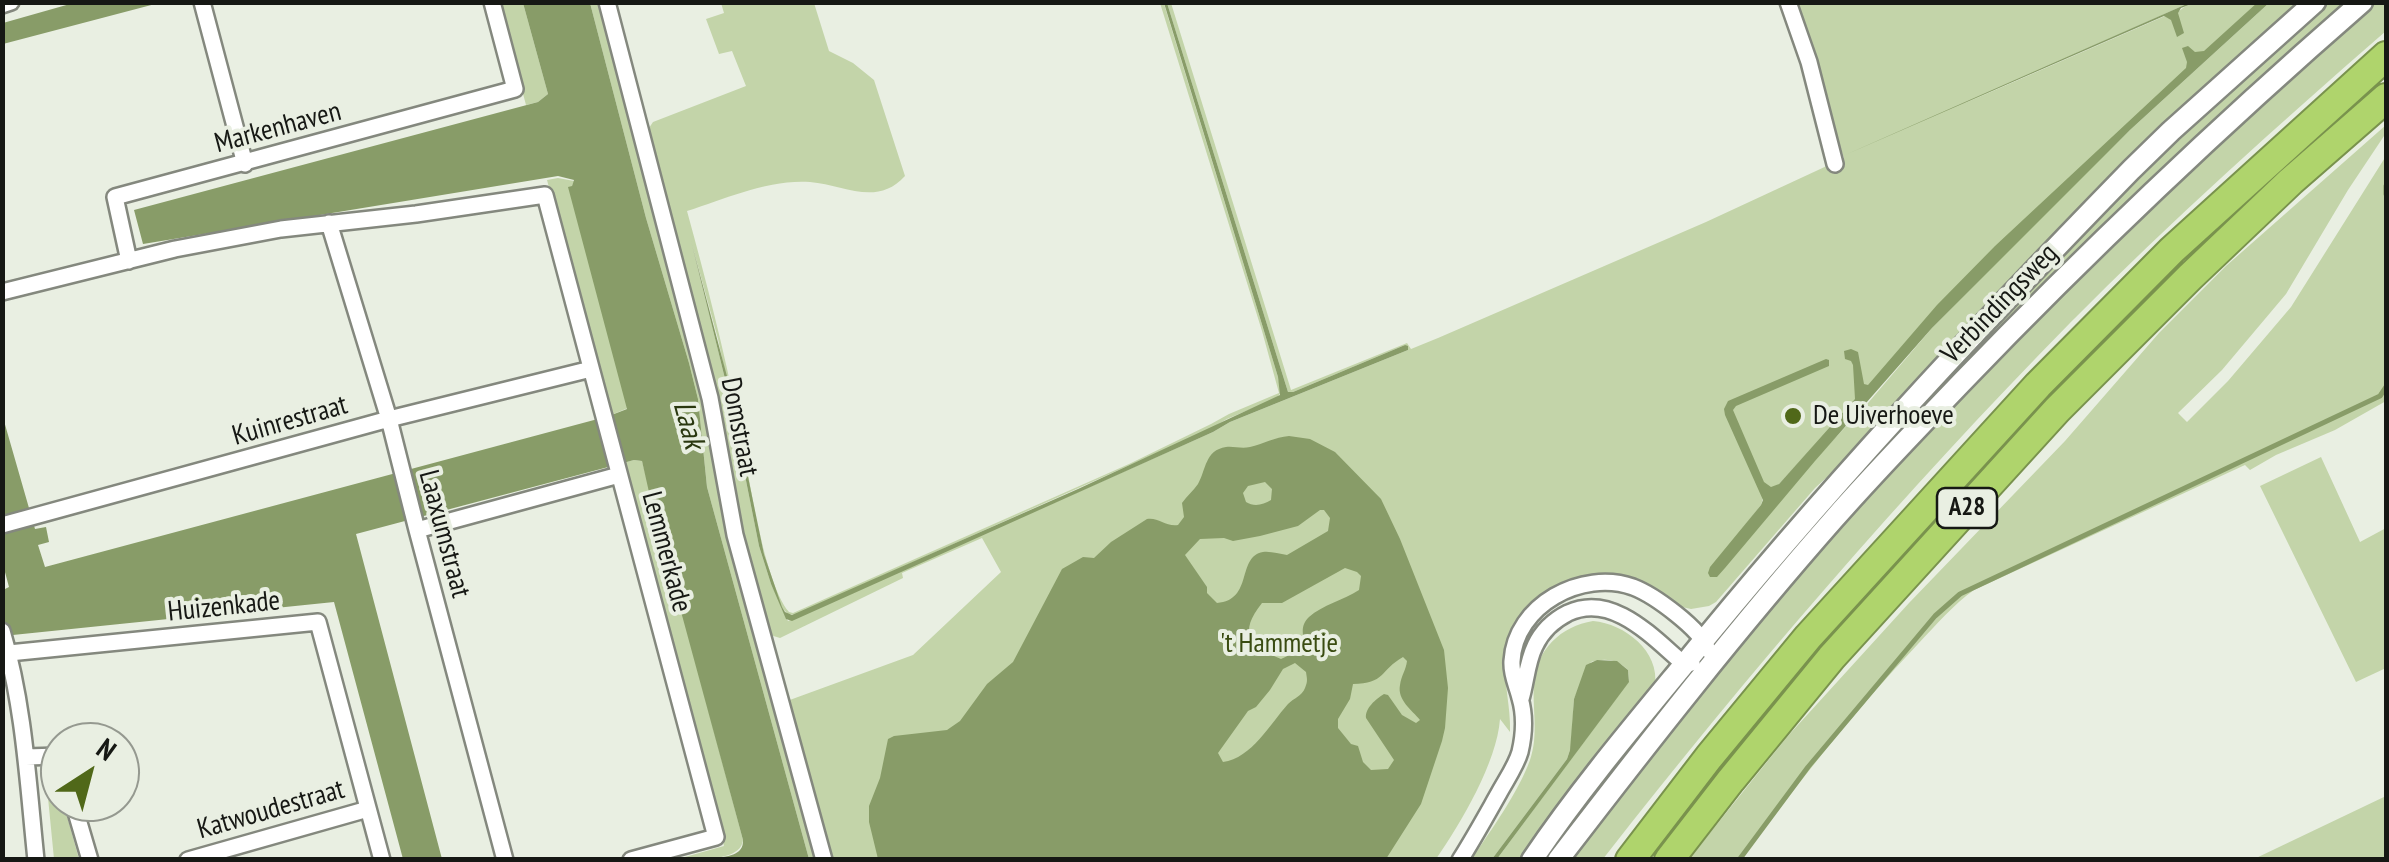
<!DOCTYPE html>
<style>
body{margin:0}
#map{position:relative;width:2389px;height:862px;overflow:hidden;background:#e9efe2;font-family:"PT Sans Narrow",sans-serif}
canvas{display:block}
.frame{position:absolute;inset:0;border:5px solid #161814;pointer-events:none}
.north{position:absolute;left:40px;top:722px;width:100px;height:100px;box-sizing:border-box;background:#e9efe2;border:2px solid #959990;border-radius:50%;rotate:36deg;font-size:28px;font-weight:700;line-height:40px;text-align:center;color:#161814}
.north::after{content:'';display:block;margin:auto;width:35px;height:45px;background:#506819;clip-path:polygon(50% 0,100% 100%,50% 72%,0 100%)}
</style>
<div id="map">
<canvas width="2389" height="862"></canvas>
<div class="frame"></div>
<div class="north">N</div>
</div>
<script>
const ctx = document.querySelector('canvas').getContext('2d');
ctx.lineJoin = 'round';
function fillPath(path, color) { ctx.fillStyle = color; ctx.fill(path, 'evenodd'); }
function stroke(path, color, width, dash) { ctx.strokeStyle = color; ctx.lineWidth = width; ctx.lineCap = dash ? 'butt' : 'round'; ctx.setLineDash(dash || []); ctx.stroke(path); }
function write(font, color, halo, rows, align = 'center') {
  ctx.font = font + ' "PT Sans Narrow",sans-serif'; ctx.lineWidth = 8; ctx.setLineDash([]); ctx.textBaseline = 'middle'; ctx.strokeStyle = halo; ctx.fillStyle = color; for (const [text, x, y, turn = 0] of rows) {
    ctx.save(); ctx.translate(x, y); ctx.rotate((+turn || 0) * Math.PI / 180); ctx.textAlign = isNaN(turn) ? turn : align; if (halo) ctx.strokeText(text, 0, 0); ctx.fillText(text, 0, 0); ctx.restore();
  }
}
fillPath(new Path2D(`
 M499 3H523L548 94 538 102 526 105Z
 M590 3H600L704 399 729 537 818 859H809L707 487 698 399 689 363 646 218Z
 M721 3H814L829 51 853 63 874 80 905 176C877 207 844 185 810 182 769 179 725 199 687 211 706 280 724 350 738 420 748 466 762 579 789 612L793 613 1129 464 1211 424 1229 414 1279 393 1262 331 1160 3 1164 4 1278 377 1281 392 1277 398 1227 419 1208 430 795 615 788 614 781 607 788 621 1213 432 1230 422 1408 350 1405 345 1293 392H1288L1167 3H1171L1291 390 1407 343 1411 349 1438 338 1706 222 1844 158 1793 3H2189L1963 104 2165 16 2168 18C2178 14 2180 8 2189 5 2209 0 2237 3 2258 3L1930 320 1779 484 1763 498 1761 505 1708 573 1868 403 1932 328 2068 190 2130 130 2269 3H2306L1881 428 1815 488 1716 602 1709 606 1691 609 1673 605 1658 594 1567 582 1506 658C1503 683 1511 706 1510 732L1500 719C1497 762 1461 823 1436 859H829L787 701 913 655 1001 572 982 538 902 573 903 578 780 638 767 634 739 525 669 218 671 213 649 128 653 122 746 86 732 51 719 54 706 19 724 13ZM691 241 718 339 764 554 778 598 771 584 759 546 729 395Z
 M2320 3H2353L2212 128 1745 615 1736 607 2079 230Z
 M2369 3H2386V31C2278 125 2171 221 2070 323 1903 493 1749 672 1603 859L1563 860 1778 591 2005 343Z
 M2386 125V133L2348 190 2286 294 2222 370 2178 413 2187 422 2228 381 2291 307 2386 156V401L2335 430 2276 455 2250 470 2245 465 1974 590C1953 605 1936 625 1918 644 1854 711 1797 784 1742 859H1689L1787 737 1909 603 2065 441 2159 333 2226 266Z
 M558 178 574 181 572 186 628 408 609 416 547 180Z
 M2321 457 2360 542 2386 528V668L2356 682 2260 486Z
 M634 460 642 461 743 840C741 862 697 859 678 859L724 846 623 463Z
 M1593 621C1625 624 1660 651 1655 686L1526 859H1497L1629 681 1628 670C1617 659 1605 658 1591 662L1574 699 1571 747 1567 759 1492 859 1471 860C1491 830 1518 793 1530 760 1539 734 1532 709 1534 683 1536 650 1561 626 1593 621Z
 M53 765 60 790V802H63L79 859H54L45 767Z
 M2386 796V859H2254Z`), '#c3d4a9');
fillPath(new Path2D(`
 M77 2 159 3 3 44V23Z
 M2258 2 2269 3 2130 130 1932 328 1815 461 1725 568 1717 577H1710L1708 573 1710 567 1761 505 1763 500 1725 415 1724 409 1728 401 1826 359 1829 360V366L1736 406 1733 410 1764 482 1771 487 1779 484 1855 399 1853 365 1851 361 1845 359 1844 351 1851 349 1858 352 1864 384 1868 385 1937 305 1995 246 2186 68 2187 62 2182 48 2188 46 2195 52 2204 51Z
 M523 3H590L646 218 689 363 698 399 707 487 809 859H713C726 856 744 856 743 840L651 501 642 461 634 460 612 466 356 534 442 859H403L334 602 3 636V590L9 587 2 561V414L35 529 46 527 49 542 38 545 45 567 609 416 627 409 568 187 572 186 574 180 558 176 143 244 134 210 538 102 548 94Z
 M1164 3H1167L1288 392H1293L1405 345 1408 346V350L1230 422 1213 432 792 621 786 619 771 584 759 546 729 395 691 241 728 380 764 554 782 607 785 612 792 615 1078 489 1280 395 1278 377Z
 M2189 3H2194L2181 8 2178 13 2184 33 2177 37 2171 20 2164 16 1845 155Z
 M1289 436 1310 439 1335 452 1381 499 1400 539 1444 650 1448 688 1445 728 1442 741 1421 804 1386 859H878L869 822V806L880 778 888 739 894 736 947 730 960 721 987 684 1013 662 1062 569 1083 557 1094 558 1111 542 1147 519C1158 517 1166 527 1178 525L1184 517 1182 503C1187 496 1193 491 1198 484 1206 470 1205 450 1226 447 1234 446 1241 449 1250 447 1263 444 1275 437 1289 436ZM1265 482 1272 489 1271 500C1263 505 1254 507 1246 502L1243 493 1248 486ZM1320 510H1324L1330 518 1328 531 1287 555C1279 554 1271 551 1263 552 1236 557 1254 600 1217 603L1207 593V587L1185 555 1200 539 1224 538 1233 541 1260 536 1298 526ZM1345 568 1357 572 1361 576 1359 590C1344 600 1322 605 1309 617 1292 634 1320 643 1281 659 1249 646 1238 633 1262 603H1282ZM1403 657 1407 661C1406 670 1401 676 1400 685 1397 700 1412 710 1420 720L1416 723 1402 715 1388 695 1384 694C1376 699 1365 708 1366 718L1394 760 1388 769 1371 770 1363 762 1358 746 1351 744 1338 728V719L1350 699 1353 684C1385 684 1380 670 1403 657ZM1295 663 1306 672C1307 679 1308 681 1305 688 1302 696 1294 698 1288 704 1270 724 1252 758 1223 762L1218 753 1248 711 1256 707 1270 690 1283 669Z
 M1597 660 1617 661 1628 670 1629 682 1497 859H1492L1567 759 1570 750 1574 699 1586 665Z`), '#889c68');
stroke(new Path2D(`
 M2386 186V194
 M1739 860 1808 767 1935 616 1960 594 2380 396 2386 387`), '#889c68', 5);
const minor = new Path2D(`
 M202 2 245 164
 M607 2 710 398 735 535 824 860
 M1788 2 1809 62 1835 164
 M2 5 11 2
 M329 223 389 419 417 530 505 860
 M129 261 115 197 515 89 492 2
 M2 292 175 249 281 229 416 214 545 195 716 837 631 860
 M2 525 389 419 591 369
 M417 530 619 475
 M2 631C24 704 28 783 36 860
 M9 653 318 622 382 860
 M1521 699C1526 682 1527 662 1535 646 1542 631 1554 620 1568 613 1613 592 1653 638 1684 664L1692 663
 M26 757 59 756 60 759
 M73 802 90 860
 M188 860 368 809
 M1460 860C1474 838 1486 816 1499 793 1506 780 1516 766 1520 752 1524 735 1525 715 1520 698 1517 685 1511 675 1512 661 1515 605 1582 569 1633 587 1654 595 1701 629 1708 650`);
const secondary = new Path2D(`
 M1532 860C1578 792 1630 730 1682 667 1822 494 1975 330 2131 170L2171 131 2315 2
 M1558 860C1647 744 1737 629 1833 520 1875 472 1919 427 1962 382 2090 249 2223 123 2362 2`);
const motorway = new Path2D(`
 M1630 860 1709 757 1808 637 2038 385 2172 250 2386 56
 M1669 860 1731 780 1831 658 2057 410 2190 277 2291 181 2386 98`);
stroke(minor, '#84887e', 20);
stroke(secondary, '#84887e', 25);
stroke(motorway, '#79924d', 32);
stroke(minor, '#fff', 15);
stroke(secondary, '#fff', 20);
stroke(motorway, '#afd46c', 28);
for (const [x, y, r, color] of [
 [1793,416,10,"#506819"]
]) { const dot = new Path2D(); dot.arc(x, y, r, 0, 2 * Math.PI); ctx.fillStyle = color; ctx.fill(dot); stroke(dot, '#e9efe2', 4); }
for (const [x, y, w] of [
 [1967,508,60]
]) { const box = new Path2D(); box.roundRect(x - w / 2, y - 20, w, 40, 8); ctx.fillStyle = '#e9efe2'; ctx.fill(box); stroke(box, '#161814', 2.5); }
write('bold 25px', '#161814', null, [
 ["A28",1967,508]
]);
write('28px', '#161814', '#e9efe2', [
 ["Markenhaven",278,128,-15],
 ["Verbindingsweg",2000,304,-46],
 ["Kuinrestraat",290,421,-16],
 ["Domstraat",739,427,79],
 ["Laaxumstraat",444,534,75],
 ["Lemmerkade",666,552,75],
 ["Huizenkade",224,607,-6],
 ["Katwoudestraat",271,810,-16]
]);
write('28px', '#161814', '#e9efe2', [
 ["De Uiverhoeve",1813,416]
], 'left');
write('28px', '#3a4c12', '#e9efe2', [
 ["'t Hammetje",1279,644]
]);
write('italic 30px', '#2a3810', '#e9efe2', [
 ["Laak",688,425,75]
]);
</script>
